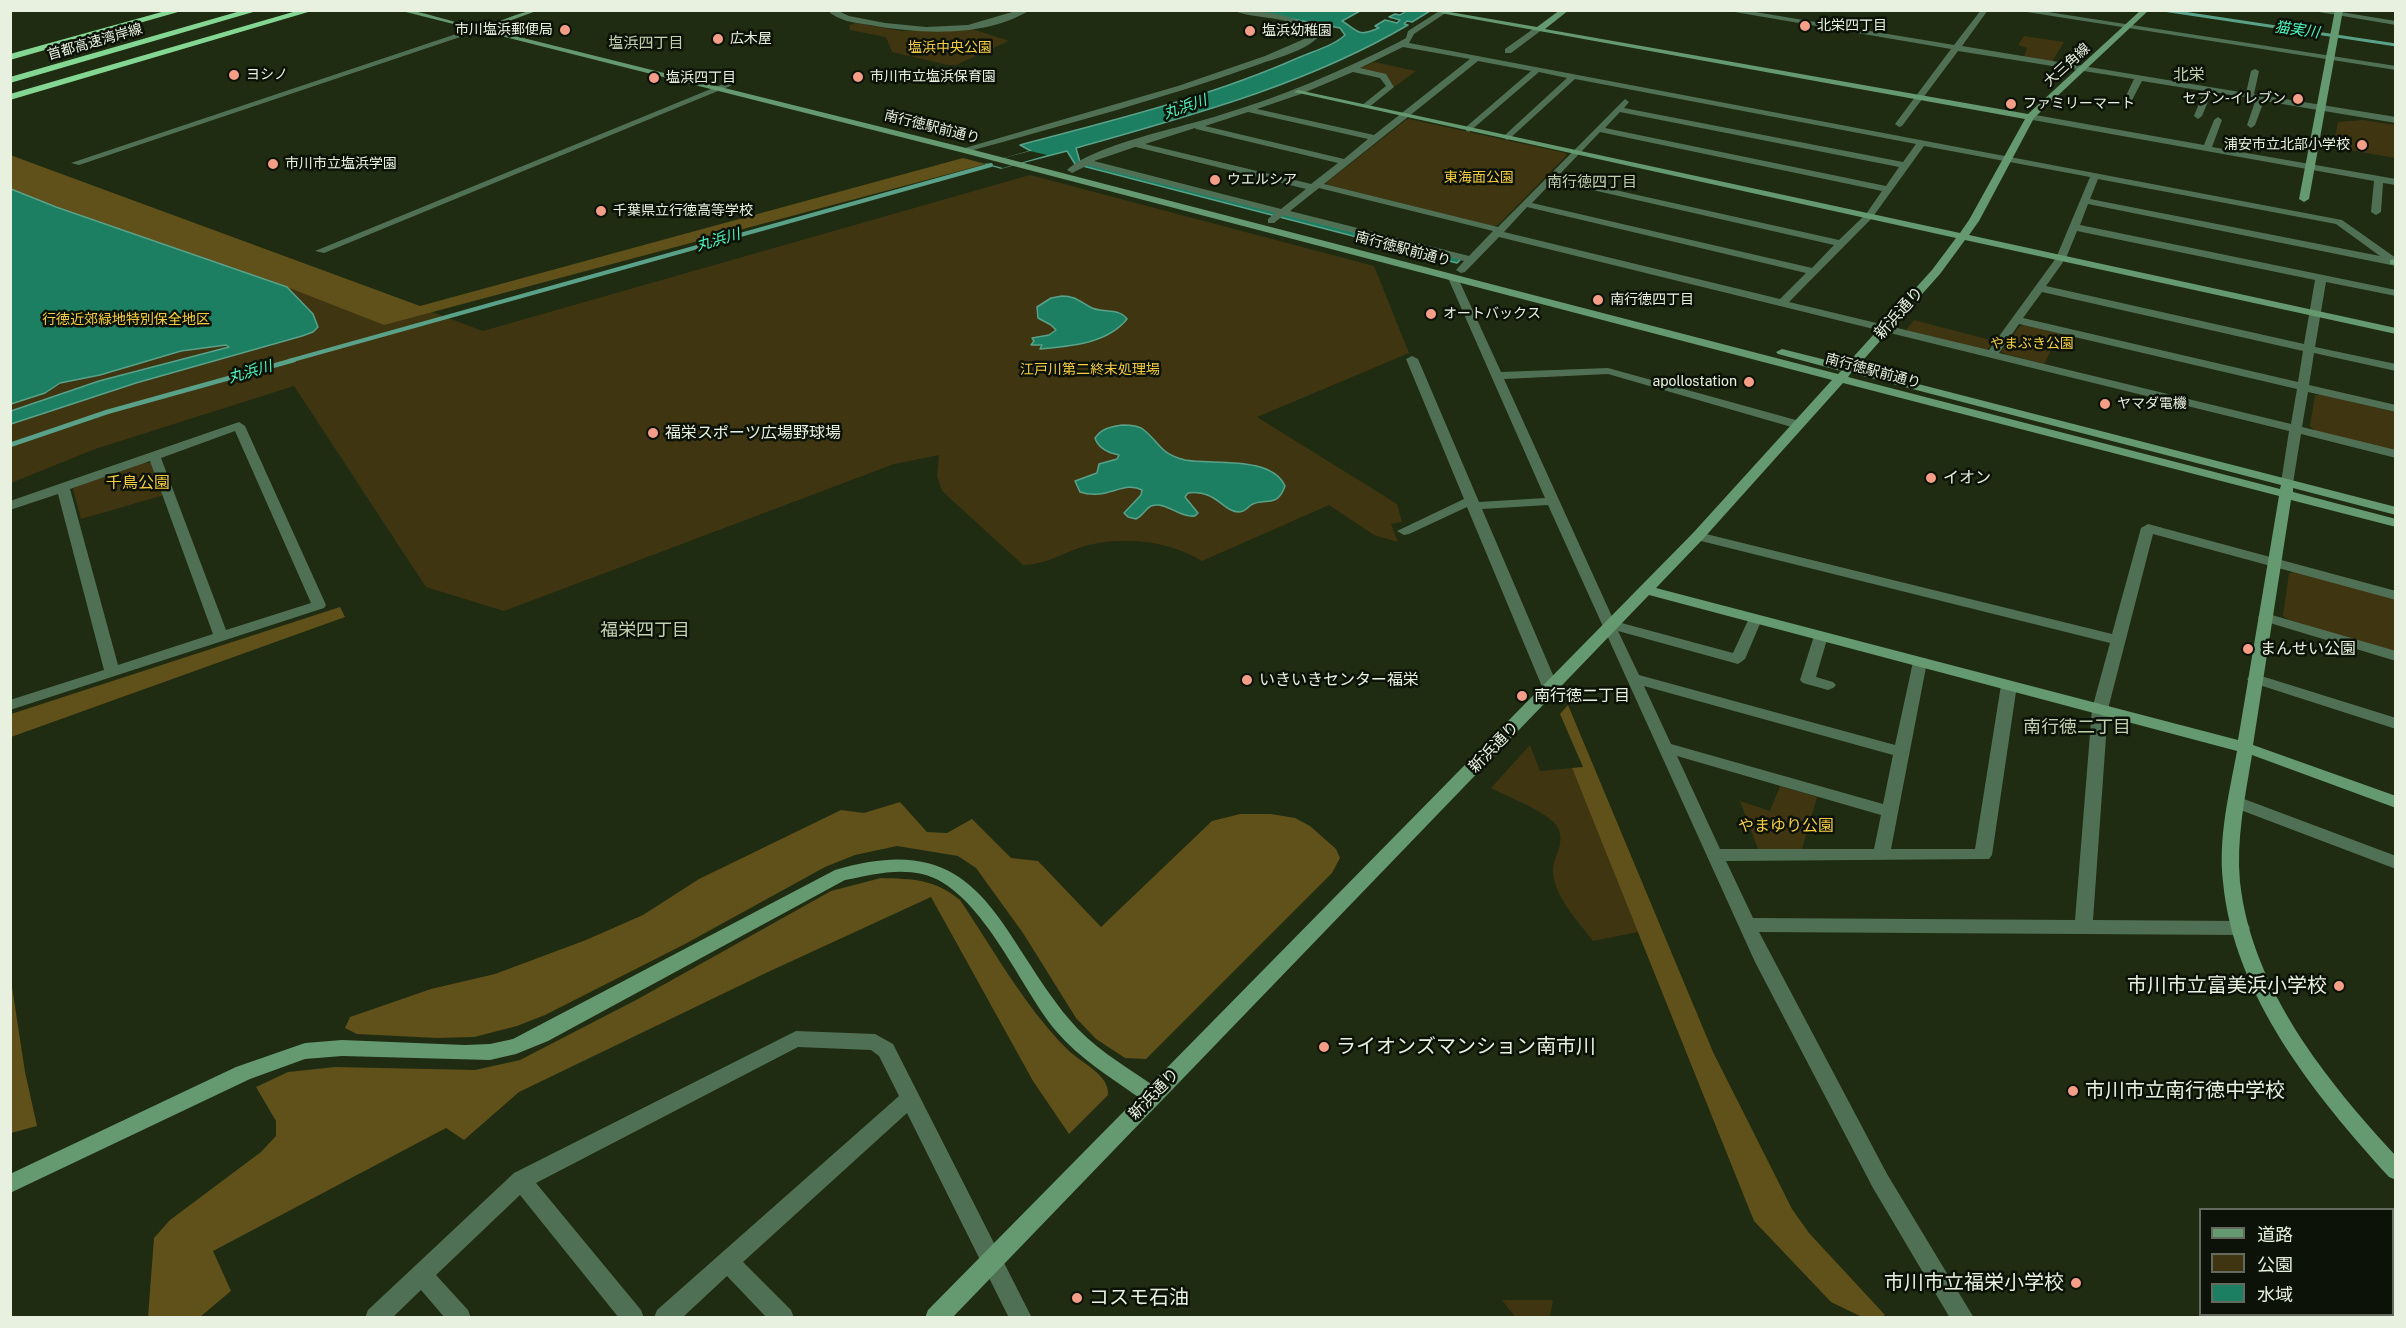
<!DOCTYPE html>
<meta charset="utf-8">
<style>
body{margin:0}
#map{position:relative;width:2406px;height:1328px;overflow:hidden;background:#1f2c11;font-family:"Public Sans","Noto Sans JP",sans-serif}
canvas{display:block}
.frame{position:absolute;inset:0;border:12px solid #e8f1e0;pointer-events:none}
.legend{position:absolute;left:2199px;top:1208px;width:195px;height:108px;box-sizing:border-box;background:#0c1207;border:2px solid #646b5e;margin:0;padding:8px 10px;list-style:none;font-size:18px;color:#e8f1e0}
.legend li{display:flex;align-items:center;gap:12px;height:30px}
.legend b{width:30px;border:2px solid #646b5e}
</style>
<div id="map">
<canvas width="2406" height="1328"></canvas>
<div class="frame"></div>
<ul class="legend">
<li><b style="height:8px;background:#65996f"></b>道路</li>
<li><b style="height:16px;background:#403511"></b>公園</li>
<li><b style="height:16px;background:#1c7f62"></b>水域</li>
</ul>
</div>
<script>
const ctx = document.querySelector('canvas').getContext('2d');
ctx.lineJoin = 'round';
function fillPath(path, color) { ctx.fillStyle = color; ctx.fill(path, 'evenodd'); }
function stroke(path, color, width, dash) { ctx.strokeStyle = color; ctx.lineWidth = width; ctx.lineCap = dash ? 'butt' : 'round'; ctx.setLineDash(dash || []); ctx.stroke(path); }
function write(font, color, halo, rows, align = 'center') {
  ctx.font = font + ' "Public Sans","Noto Sans JP",sans-serif'; ctx.lineWidth = 5; ctx.setLineDash([]); ctx.textBaseline = 'middle'; ctx.strokeStyle = halo; ctx.fillStyle = color; for (const [text, x, y, turn = 0] of rows) {
    ctx.save(); ctx.translate(x, y); ctx.rotate((+turn || 0) * Math.PI / 180); ctx.textAlign = isNaN(turn) ? turn : align; if (halo) ctx.strokeText(text, 0, 0); ctx.fillText(text, 0, 0); ctx.restore();
  }
}
fillPath(new Path2D(`
 M856 23 901 31 972 29 1009 41 956 65H948L892 52 886 37 850 30 849 25Z
 M2024 36 2064 42 2052 62 2024 57 2027 48 2018 45Z
 M1374 62 1416 71 1394 87 1387 75 1361 70V68Z
 M1409 119 1565 153 1567 155 1498 225 1493 226 1327 185 1326 183 1406 120Z
 M2363 120 2395 125V158L2333 147 2338 122Z
 M10 155 483 331 1030 175 1374 266 1409 353 1257 417 1397 504 1402 522 1391 524 1398 542 1374 535 1329 505 1202 561C1166 539 1115 535 1076 549 1057 556 1043 565 1023 565L942 491 937 476 939 455 894 464 504 611 426 587 294 386 95 449 11 483Z
 M1914 320 1994 341 1988 349H1982L1906 330Z
 M2025 325 2060 334 2044 364 2005 354 2001 351 2020 326Z
 M2315 395H2322L2395 412V451L2315 431 2310 426Z
 M139 463H151L164 495 81 519 73 489 78 485Z
 M2296 572 2395 599V653L2289 620 2283 616 2289 573Z
 M1530 745 1540 771 1572 768 1638 932 1593 941C1578 921 1556 899 1553 873 1552 857 1566 845 1558 828 1550 812 1507 797 1491 788Z
 M1780 786 1817 797 1802 849H1758L1740 801 1770 811Z
 M1502 1300H1553L1550 1317H1515Z`), '#403511');
fillPath(new Path2D(`
 M10 155 420 306 963 158 986 164 384 325 287 287 56 207 11 189Z
 M340 607 345 617 11 737V714Z
 M1568 705 1713 1052 1792 1209 1809 1233 1885 1315 1881 1317H1862L1831 1302 1754 1221 1572 768 1583 767 1560 714Z
 M900 802 927 832 947 833 972 819 1011 858 1038 861 1101 927 1212 821 1240 814H1271L1295 818 1310 826 1336 849 1340 858 1332 873 1146 1059 1125 1058 1096 1039 1076 1018 1023 933 976 868 958 856 897 846 855 855 825 867 685 944 545 1015 517 1026 474 1037 437 1038 357 1034 345 1028 350 1017 431 989 495 974 586 940 643 915 699 879 841 810 864 813Z
 M881 878C914 879 934 879 960 900 993 949 1025 1007 1067 1049 1079 1062 1110 1074 1108 1095L1069 1134 1033 1081 931 897 768 972 519 1092 464 1140 446 1128 213 1251 231 1291 200 1317H148L154 1238 170 1220 261 1152 276 1136V1121L256 1087 288 1072 335 1067 475 1070 520 1060 638 999 831 891Z
 M11 980 25 1072 37 1126 11 1133Z`), '#60501a');
const water = new Path2D(`
 M1249 11H1360L1342 21C1360 32 1357 37 1379 28L1375 26 1385 20 1397 23 1400 20 1389 17 1395 14 1400 15 1406 11H1430L1412 22 1407 21 1404 24 1408 25C1306 85 1189 116 1076 148L1080 162 1461 259 1457 263 1075 164 1067 151 1001 168 986 164 1031 151 1020 145C1114 120 1210 97 1300 57 1314 51 1335 45 1345 35L1340 28Z
 M11 189 56 207 287 287 313 314 318 327 313 332 302 336 136 383 11 424V411L99 381 229 347 226 345 181 351 100 375 60 383 45 393 11 404Z
 M1062 296C1076 296 1080 302 1092 308 1103 313 1120 308 1127 319 1107 344 1070 346 1040 349L1042 345H1031L1034 341 1032 338 1049 335 1056 330 1051 325 1038 318 1037 307 1051 298Z
 M1122 425C1129 425 1139 425 1144 430 1160 443 1160 454 1185 460 1212 465 1271 455 1285 486 1277 509 1265 497 1251 505 1247 508 1245 512 1239 512 1223 512 1216 489 1188 493L1185 497 1198 513 1195 516C1179 518 1167 501 1151 506 1145 509 1143 516 1136 519L1128 517 1124 513 1141 495 1142 490C1124 480 1106 501 1080 492L1075 481 1097 473 1099 464 1117 459 1119 455C1109 453 1098 448 1095 438 1102 428 1110 427 1122 425Z`);
fillPath(water, '#1c7f62');
stroke(water, '#59a188', 1.5);
fillPath(new Path2D(`
 M1030 151 1047 155 1003 168 985 163Z`), '#1f2c11');
stroke(new Path2D(`
 M2163 10 2396 45`), '#59a188', 3);
stroke(new Path2D(`
 M289 361 991 165`), '#59a188', 4);
stroke(new Path2D(`
 M10 445 107 412 294 360`), '#59a188', 4.5);
fillPath(new Path2D(`
 M827 10H836L849 16 885 23 926 27 968 25 1019 10H1030C985 38 920 34 870 25 855 23 838 21 827 10Z
 M1232 10C1259 10 1300 13 1319 36 1306 51 1276 58 1257 65 1162 99 1064 125 966 152L958 150 1178 86 1265 56 1311 36C1292 13 1256 21 1232 10Z
 M1441 10H1450L1414 34 1409 43 2342 220 2396 258V266L2088 204 2080 225 2396 290V296L2326 282 2315 347 2396 364V371L2314 353 2309 385 2396 405V412L2308 392 2302 427 2396 450V458L2301 434 2293 483 2287 487 2281 483 2289 431 1499 237 1465 272 1461 273 1456 270 1464 261 1284 215 1274 223H1268V219L1275 213 1088 165 1072 173 1067 170C1094 145 1179 128 1217 116 1280 97 1340 72 1399 42L1406 38 1408 31ZM1403 47 1470 59 1374 135 1257 109 1301 94 1353 72 1380 78 1386 86 1361 106 1368 108 1394 87 1386 74 1360 68ZM1478 61 1531 71 1466 127V131L1469 132 1539 72 1567 78 1505 135V139L1508 140 1575 79 1916 144 1903 162 1624 108 1629 102 1625 99 1498 227 1324 184ZM1248 112 1368 139 1344 159 1205 126ZM1620 112 1899 167 1886 186 1605 128ZM1195 128 1196 129 1338 163 1311 184 1145 144ZM1600 132 1882 191 1866 214 1839 240 1557 177ZM1924 146 2090 177 2056 258 1989 350 1789 302 1872 218ZM1135 147H1136L1306 189 1281 209 1094 161ZM2098 179 2336 224 2380 256 2090 199ZM1553 181 1834 245 1812 268 1532 203ZM1319 188 1493 231 1469 256 1290 211ZM1527 207 1806 273 1780 299 1504 232ZM2077 231 2315 280 2304 344 2046 286 2066 258ZM2042 292 2303 351 2298 382 2023 318ZM2019 324 2297 389 2291 424 1999 353Z
 M1723 10H1743L1954 45 1981 10H1988L1962 46 2246 93 2251 71 2255 69 2259 71 2254 94 2396 117V123L2264 101 2255 125 2251 128 2247 125 2256 99 2212 92 2202 116 2198 119 2194 116 2204 91 2142 81 2131 102 2127 105 2123 102 2134 79 1958 51 1902 126 1899 127 1895 124 1951 49Z
 M2014 10H2035L2396 66V70Z
 M2307 10H2328L2396 21V25Z
 M1536 27 1543 29 1511 53H1505V49Z
 M474 28 481 30 79 165 71 163Z
 M728 82 735 84 324 253 315 251Z
 M2030 114 2204 145 2214 120 2218 117 2222 120 2212 147 2396 179V185L2383 183 2381 212 2376 215 2371 212 2374 181 2027 119V115Z
 M1453 275 1458 278 1501 372 1608 368 1803 422 1805 425 1799 429 1795 428 1608 374 1504 379 1614 621 1733 653 1750 616 1755 615 1762 619 1745 659 1738 664 1618 631 1639 675 1895 745 1913 662 1915 659H1925L1927 662 1891 849H1975L2001 685 2009 680 2017 685 1992 855 1989 859 1726 861 1753 918 2075 920 2092 709 2110 643 1693 539 1691 536 1693 533 1698 532 2112 634 2141 528 2148 524 2396 591V600L2153 534 2108 709 2093 920 2241 921 2247 923 2250 928 2247 933 2241 935 1759 932 1887 1174 1974 1318H1950L1873 1188 1755 962 1548 505 1482 509 1559 689 1551 694 1543 689 1467 507 1409 534 1404 535 1397 531 1464 499 1406 359 1412 356 1418 359 1479 502 1545 498 1448 278ZM1644 686 1893 755 1883 804 1671 744ZM1677 756 1881 815 1874 849H1720Z
 M239 422 245 426 326 605 324 608 10 710V700L104 670 58 494 10 510V501ZM235 431 311 603 226 630 161 458ZM150 461 213 634 118 665 70 489Z
 M2265 613 2396 651V661L2260 620 2258 617Z
 M1821 631 1828 636 1816 677 1833 682 1836 685 1833 688 1828 690 1803 683 1800 680 1814 636Z
 M2255 674 2396 718V729L2250 682 2247 679 2250 676Z
 M2236 796 2396 856V869L2230 806 2228 802 2230 798Z
 M796 1031 875 1034 893 1044 1032 1318H1009L907 1113 743 1262 791 1310 794 1318H767L727 1276 682 1318H654L657 1310 899 1096 879 1056 871 1050 798 1047 536 1183 641 1310 644 1318H619L520 1195 436 1275 468 1310 471 1318H445L421 1290 392 1318H365L368 1310 514 1173Z`), '#507055');
fillPath(new Path2D(`
 M398 10C425 10 449 23 476 26 492 28 519 10 539 10L487 29 966 148 1838 374 1841 371 1778 354 1776 352 1782 349 1846 365 1932 270 1956 238 1294 92 1298 90 1960 233 1969 220 2025 119 1440 13 1444 11 1537 27 1560 10H1569L1545 29 2028 114 2141 10H2149L2034 118 1979 221 1969 235 2396 328V334L1965 240 1940 274 1856 368 2396 507V515L2293 488V492L2396 519V527L2291 500 2253 745 2396 796V808L2252 755C2245 797 2236 840 2240 882 2252 989 2326 1080 2396 1156V1180L2389 1177C2315 1095 2234 997 2223 882 2218 838 2229 794 2237 751L1649 595 952 1318H925L928 1310 1138 1097C1110 1077 1079 1058 1056 1031 1020 988 980 887 922 874 896 868 871 875 845 880L548 1041 516 1054 490 1060 342 1056 305 1059 250 1079 10 1193V1174L236 1067 305 1043 342 1040 465 1045 490 1044 513 1039 835 870C982 826 994 928 1069 1019 1091 1046 1122 1064 1151 1084L1693 533 1832 380 960 152ZM1851 373 2281 485 2280 489 1848 377ZM1843 383 2279 496 2238 740 1656 588 1703 539Z
 M2335 10H2343L2309 199 2304 202 2299 199Z
 M2396 259V265L2390 264V260Z`), '#65996f');
fillPath(new Path2D(`
 M169 10H185L10 60V54Z
 M244 10H260L10 83V77Z
 M300 10H315L10 100V94Z`), '#84d693');
for (const [x, y, r, color] of [
 [1805,26,6,"#f49e87"],
 [565,30,6,"#f49e87"],
 [1250,31,6,"#f49e87"],
 [718,39,6,"#f49e87"],
 [234,75,6,"#f49e87"],
 [858,77,6,"#f49e87"],
 [654,78,6,"#f49e87"],
 [2298,99,6,"#f49e87"],
 [2011,104,6,"#f49e87"],
 [2362,145,6,"#f49e87"],
 [273,164,6,"#f49e87"],
 [1215,180,6,"#f49e87"],
 [601,211,6,"#f49e87"],
 [1598,300,6,"#f49e87"],
 [1431,314,6,"#f49e87"],
 [1749,382,6,"#f49e87"],
 [2105,404,6,"#f49e87"],
 [653,433,6,"#f49e87"],
 [1931,478,6,"#f49e87"],
 [2248,649,6,"#f49e87"],
 [1247,680,6,"#f49e87"],
 [1522,696,6,"#f49e87"],
 [2339,986,6,"#f49e87"],
 [1324,1047,6,"#f49e87"],
 [2073,1091,6,"#f49e87"],
 [2076,1283,6,"#f49e87"],
 [1077,1298,6,"#f49e87"]
]) { const dot = new Path2D(); dot.arc(x, y, r, 0, 2 * Math.PI); ctx.fillStyle = color; ctx.fill(dot); stroke(dot, '#0c1207', 2); }
write('14px', '#e8f1e0', '#0c1207', [
 ["北栄四丁目",1817,26],
 ["市川塩浜郵便局",553,30,"right"],
 ["塩浜幼稚園",1262,31],
 ["広木屋",730,39],
 ["ヨシノ",246,75],
 ["市川市立塩浜保育園",870,77],
 ["塩浜四丁目",666,78],
 ["セブン-イレブン",2286,99,"right"],
 ["ファミリーマート",2023,104],
 ["浦安市立北部小学校",2350,145,"right"],
 ["市川市立塩浜学園",285,164],
 ["ウエルシア",1227,180],
 ["千葉県立行徳高等学校",613,211],
 ["南行徳四丁目",1610,300],
 ["オートバックス",1443,314],
 ["apollostation",1737,382,"right"],
 ["ヤマダ電機",2117,404]
], 'left');
write('14px', '#e8f1e0', '#0c1207', [
 ["首都高速湾岸線",95,42,-16],
 ["大三角線",2067,65,-42],
 ["南行徳駅前通り",932,127,14],
 ["南行徳駅前通り",1403,249,15],
 ["南行徳駅前通り",1873,371,15]
]);
write('14px', '#f4cd43', '#0c1207', [
 ["塩浜中央公園",950,48],
 ["東海面公園",1479,178],
 ["行徳近郊緑地特別保全地区",126,320],
 ["やまぶき公園",2032,344],
 ["江戸川第二終末処理場",1090,370]
]);
write('italic 15px', '#4ef4c0', '#0c1207', [
 ["猫実川",2297,30,8],
 ["丸浜川",1185,107,-19],
 ["丸浜川",718,240,-16],
 ["丸浜川",250,372,-16]
]);
write('15px', '#c0d1b0', '#0c1207', [
 ["塩浜四丁目",646,43],
 ["南行徳四丁目",1592,182]
]);
write('16px', '#c0d1b0', '#0c1207', [
 ["北栄",2189,75]
]);
write('16px', '#e8f1e0', '#0c1207', [
 ["新浜通り",1899,313,-48],
 ["新浜通り",1494,747,-46],
 ["新浜通り",1154,1094,-46]
]);
write('16px', '#e8f1e0', '#0c1207', [
 ["福栄スポーツ広場野球場",665,433],
 ["イオン",1943,478],
 ["まんせい公園",2260,649],
 ["いきいきセンター福栄",1259,680],
 ["南行徳二丁目",1534,696]
], 'left');
write('16px', '#f4cd43', '#0c1207', [
 ["千鳥公園",138,483],
 ["やまゆり公園",1786,826]
]);
write('18px', '#c0d1b0', '#0c1207', [
 ["福栄四丁目",645,630],
 ["南行徳二丁目",2077,727]
]);
write('20px', '#e8f1e0', '#0c1207', [
 ["市川市立富美浜小学校",2327,986,"right"],
 ["ライオンズマンション南市川",1336,1047],
 ["市川市立南行徳中学校",2085,1091],
 ["市川市立福栄小学校",2064,1283,"right"],
 ["コスモ石油",1089,1298]
], 'left');
</script>
